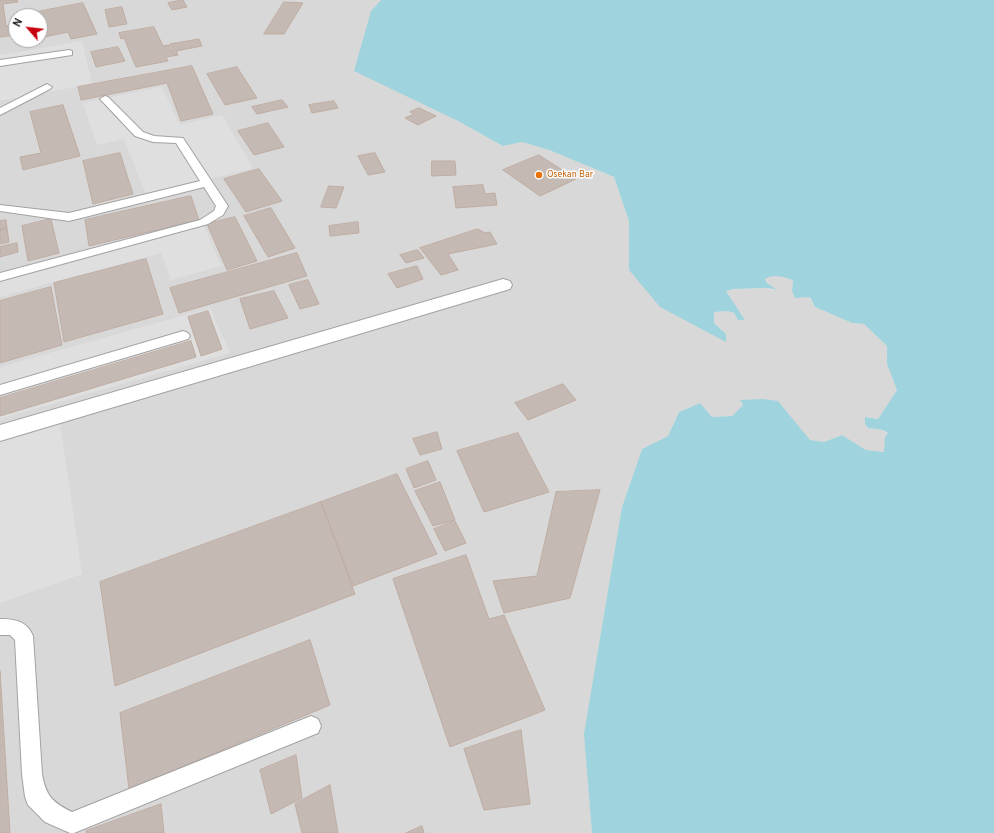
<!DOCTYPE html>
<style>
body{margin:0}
#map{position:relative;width:994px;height:833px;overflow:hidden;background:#ede8e0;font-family:Overpass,sans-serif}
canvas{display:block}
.north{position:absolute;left:8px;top:8px;width:40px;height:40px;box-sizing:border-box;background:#fff;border:1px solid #a4a4a4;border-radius:50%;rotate:298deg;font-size:11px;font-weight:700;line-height:16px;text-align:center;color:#1b1b1b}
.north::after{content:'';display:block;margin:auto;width:14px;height:18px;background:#c6000e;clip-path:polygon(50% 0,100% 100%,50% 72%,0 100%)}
</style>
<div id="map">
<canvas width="994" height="833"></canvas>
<div class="north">N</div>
</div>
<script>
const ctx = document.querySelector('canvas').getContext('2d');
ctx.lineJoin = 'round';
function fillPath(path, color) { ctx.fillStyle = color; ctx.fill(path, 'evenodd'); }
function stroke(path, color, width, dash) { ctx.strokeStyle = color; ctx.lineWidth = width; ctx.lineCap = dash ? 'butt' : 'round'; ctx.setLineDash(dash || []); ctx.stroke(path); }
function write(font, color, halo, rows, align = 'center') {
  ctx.font = font + ' Overpass,sans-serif'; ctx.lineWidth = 3; ctx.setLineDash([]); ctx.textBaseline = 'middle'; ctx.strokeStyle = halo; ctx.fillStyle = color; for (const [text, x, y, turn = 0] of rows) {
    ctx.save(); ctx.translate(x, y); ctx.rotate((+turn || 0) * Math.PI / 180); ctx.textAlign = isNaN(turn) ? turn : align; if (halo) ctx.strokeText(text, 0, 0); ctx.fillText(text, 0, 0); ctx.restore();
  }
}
fillPath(new Path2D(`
 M0 0H381L371 11 456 120 503 146 522 142 549 150 614 177 629 221V270L726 334 714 323V312L727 311 734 313 738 320H745L726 291 734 289 768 288 774 290H776L767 283 765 279 771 276H783L793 280 792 291 810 297 815 307 852 323 864 324 887 346V364L897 390 878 419 865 417V424L868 428 883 430 889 434 885 437V452L866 450 842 435 824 442 810 440 740 400 743 405 732 416 712 417 699 403 679 412 668 436 642 449 622 507 585 734 592 833H0ZM16 16H40V40H16Z`), '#d9d8d8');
fillPath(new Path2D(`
 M82 41 92 84 0 101V55Z
 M162 87 180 125 222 115 253 168 146 195 124 139 97 145 83 103Z
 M204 226 221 266 171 280 161 253 0 297V280Z
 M210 308 230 353 0 419V367Z
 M60 423 82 574 0 603V441Z`), '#dfdfdf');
fillPath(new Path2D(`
 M381 0H994V833H592L584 734 622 507 642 449 668 436 679 412 700 403 712 417 732 416 743 405 740 400 763 399 778 401 810 440 824 442 842 435 866 450 884 452 885 437 888 433 883 430 868 428 865 424V417L878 419 897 390 887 364V346L864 324 852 323 815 307 810 297 795 298 792 291 793 280C784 277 774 273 765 279L767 283 777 290 768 288 734 289 726 291 745 320H738L734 313 727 311 714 312V323L726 334V342L660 307 629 270V221L614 177 549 150 522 142 503 146 456 120 354 71 371 11Z`), '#9fd3dd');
const building = new Path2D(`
 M0 0H17L18 2 3 4 6 26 16 24V35L0 37Z
 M183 0 187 7 172 10 168 3Z
 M284 2 303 3 284 34H264Z
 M83 3 97 34 71 39 68 32 40 38 41 24 37 12Z
 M122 7 127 24 109 27 105 10Z
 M154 27 163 46 169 45 171 51 173 50 170 44 199 39 202 46 176 51 178 55 166 57 168 61 136 67 124 38 121 39 119 33Z
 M118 47 125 61 96 67 91 52Z
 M192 66 213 114 181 121 167 83 81 100 78 87Z
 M237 67 257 98 225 105 207 74Z
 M282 100 288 107 257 114 252 107Z
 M334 101 338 108 312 113 309 105Z
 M63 105 80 156 23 170 20 157 41 153 30 112Z
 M419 108 436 116 418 125 405 118 414 114 410 112Z
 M268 123 284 147 254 155 238 131Z
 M120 153 133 194 93 204 83 161Z
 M375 153 385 172 368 175 358 156Z
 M539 155 576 179 540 196 503 170Z
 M432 161H455L456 175 432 176Z
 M259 169 282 201 246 212 224 179Z
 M483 185 485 194 495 193 497 205 456 208 453 187Z
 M329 186 344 187 336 208 321 207Z
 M191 196 199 220 89 246 85 220Z
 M271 208 295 248 268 257 244 216Z
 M235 217 257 261 227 270 207 224Z
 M51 219 59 253 28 261 22 226Z
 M6 220 7 228 0 230V221Z
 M358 222 359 233 330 236 329 226Z
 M7 228 9 242 0 244V230Z
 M478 229 485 233 490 232 497 244 448 254 458 270 441 275 420 248Z
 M17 243 18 252 0 257V247Z
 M418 250 424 258 406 263 400 255Z
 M297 253 307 276 179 313 170 288Z
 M146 259 163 314 64 342 54 283Z
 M417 266 423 279 397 288 388 274Z
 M308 280 319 304 300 309 289 285Z
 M51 287 62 345 0 363V301Z
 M274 291 288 318 250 329 240 299Z
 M208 311 222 349 201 356 188 317Z
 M191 341 196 357 0 416V398Z
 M563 384 576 400 528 420 515 403Z
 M437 432 442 449 420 455 413 439Z
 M518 433 549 492 484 512 457 451Z
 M428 461 436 480 414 488 406 469Z
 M397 474 437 554 353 586 321 502Z
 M440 482 455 520 433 526 415 491Z
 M600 490 570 598 504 613 493 581 537 576 556 492Z
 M321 502 355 594 115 686 100 582Z
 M455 521 466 543 445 551 434 529Z
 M466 555 489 619 504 615 545 710 450 747 393 579Z
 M310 640 330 705 129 789 120 713Z
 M0 671 10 833H0Z
 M521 730 530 804 484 810 464 749Z
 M296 755 302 798 271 814 260 770Z
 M330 785 338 833H302L295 804Z
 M161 804 164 833H87L86 831Z
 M422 826 424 833H406Z`);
fillPath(building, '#c5bab3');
stroke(building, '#bfada2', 1);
const lane = new Path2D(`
 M69 50 72 51V55L0 66V60Z
 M47 84 52 87 50 89 0 115V108Z
 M105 96 108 97 143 132 154 136 183 138 228 206 223 215 208 224 0 281V273L200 220 214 211 216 206 204 187 69 221 0 211V205L69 213 200 181 176 143 153 142 135 136 102 101 100 99Z
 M183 331 188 333 190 336 188 339 0 395V385Z
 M0 619C15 619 27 621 33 636L42 774C46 796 52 802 72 812L311 716 318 719 321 726 318 733 74 833H70L45 822 28 805 25 797 22 774 15 640 10 635H0Z`);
const street = new Path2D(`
 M503 279 510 281 512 285 510 289 0 441V425Z`);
stroke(lane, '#a2a2a2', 2);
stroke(street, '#a2a2a2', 2);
fillPath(lane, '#fff');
fillPath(street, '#fff');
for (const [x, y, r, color] of [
 [539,175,4,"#e8710a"]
]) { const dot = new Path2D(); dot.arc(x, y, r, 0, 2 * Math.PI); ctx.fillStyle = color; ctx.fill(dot); stroke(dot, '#fff', 1.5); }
write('9px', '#c56008', '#fff', [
 ["Osekan Bar",547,175]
], 'left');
</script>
